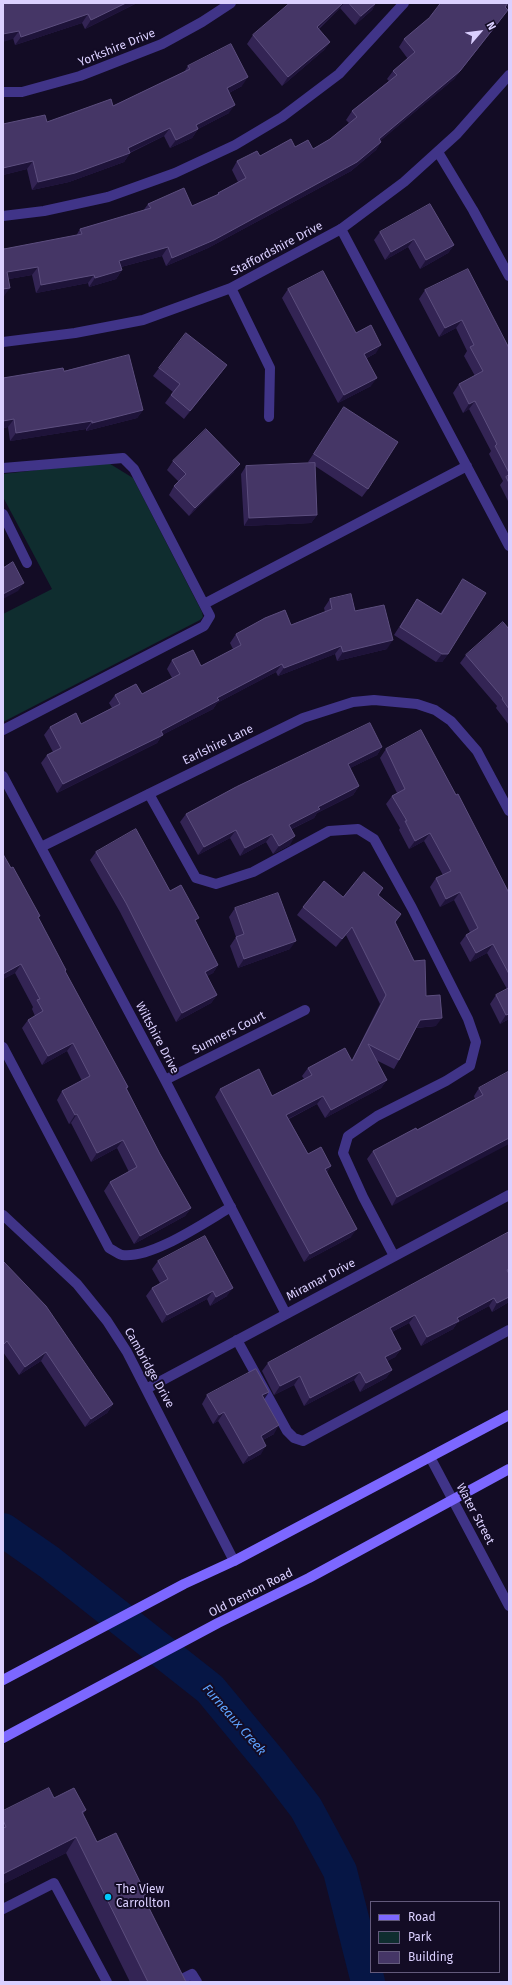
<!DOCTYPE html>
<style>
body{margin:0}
#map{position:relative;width:512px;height:1985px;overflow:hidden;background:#130c25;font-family:"Fira Sans",sans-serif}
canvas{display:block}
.frame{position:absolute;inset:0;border:4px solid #dbd0ff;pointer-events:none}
.legend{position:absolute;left:370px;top:1901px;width:130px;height:72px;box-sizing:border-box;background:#130c25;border:1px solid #635a7c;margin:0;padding:5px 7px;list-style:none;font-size:12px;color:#dbd0ff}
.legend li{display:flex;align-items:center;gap:8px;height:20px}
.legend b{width:20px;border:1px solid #635a7c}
.north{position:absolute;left:460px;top:12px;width:40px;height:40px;-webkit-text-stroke:3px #130c25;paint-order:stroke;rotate:62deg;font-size:11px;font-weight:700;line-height:16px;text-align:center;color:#dbd0ff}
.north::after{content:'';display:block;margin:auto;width:14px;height:18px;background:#dbd0ff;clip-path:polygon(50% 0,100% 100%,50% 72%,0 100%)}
</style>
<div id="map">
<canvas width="512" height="1985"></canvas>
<div class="frame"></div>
<ul class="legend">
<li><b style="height:5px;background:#7c67ff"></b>Road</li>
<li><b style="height:11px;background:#0f2d2f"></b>Park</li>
<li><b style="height:11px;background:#453666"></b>Building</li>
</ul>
<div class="north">N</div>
</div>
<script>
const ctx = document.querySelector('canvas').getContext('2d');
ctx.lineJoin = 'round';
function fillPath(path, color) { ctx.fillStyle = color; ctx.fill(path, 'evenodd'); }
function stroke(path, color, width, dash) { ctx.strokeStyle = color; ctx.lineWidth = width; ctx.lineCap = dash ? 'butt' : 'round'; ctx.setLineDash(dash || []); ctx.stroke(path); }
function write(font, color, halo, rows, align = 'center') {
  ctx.font = font + ' "Fira Sans",sans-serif'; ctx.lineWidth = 4; ctx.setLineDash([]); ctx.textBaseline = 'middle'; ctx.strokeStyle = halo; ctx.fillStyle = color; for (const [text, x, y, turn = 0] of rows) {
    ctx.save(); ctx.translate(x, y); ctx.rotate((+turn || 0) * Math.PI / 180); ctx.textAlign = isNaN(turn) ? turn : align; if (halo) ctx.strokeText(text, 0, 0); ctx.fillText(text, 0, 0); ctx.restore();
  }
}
fillPath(new Path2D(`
 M107 462 133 478 202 612 203 617 200 620 3 722V614L52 589 3 497V474Z`), '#0f2d2f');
stroke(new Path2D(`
 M3 1530 49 1562 210 1689 273 1765 306 1808 340 1871 368 1982`), '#061645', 34);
stroke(new Path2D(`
 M3 216 44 211 108 197 175 173 235 145 282 117 339 74 404 3
 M341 229 509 546
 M3 468 123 458 134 469 210 616 204 626 3 730
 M3 514 27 563
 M204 604 467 466
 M149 794 196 878 216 884 253 872 329 831 358 829 374 839 412 908 468 1019 476 1042 470 1066 446 1081 377 1116 348 1136 343 1153 363 1197 394 1256
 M3 1047 109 1248C113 1250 118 1254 122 1255 152 1259 205 1222 231 1207
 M237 1340 287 1431 294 1438 303 1441 509 1330
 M176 1982 192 1974 197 1982`), '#403488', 10);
stroke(new Path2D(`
 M3 92H22L80 76 162 44 202 22 231 3
 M438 152 473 210 509 276
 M231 288 270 368 269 417
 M3 342 75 333 143 320 231 288 341 229 404 182 457 134 509 75
 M3 776 165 1080 286 1314
 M41 847 303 718 353 702 374 700 417 704 435 710 451 721 477 751 509 811
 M165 1080 305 1010
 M3 1215 77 1284 107 1321 127 1352 234 1561
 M146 1389 509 1195
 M430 1457 509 1606
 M3 1909 54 1883 107 1982`), '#403488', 10);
stroke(new Path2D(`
 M3 1680 184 1584 234 1561 509 1415
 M3 1738 218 1623 309 1578 509 1469`), '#7c67ff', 10);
fillPath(new Path2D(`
 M3 3H137L85 29 82 23 15 45Z
 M290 3H376L372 10 355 25 340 8 319 29 330 42 324 50 282 86 247 44 253 35Z
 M509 3V5L506 8 502 18 454 79 380 141 381 142 376 150 351 171 208 248 166 266 162 256 121 267 122 270 116 279 89 287 88 283 36 293 32 275 9 279 4 296H3V246L4 249 76 236 80 229 143 211 148 204 192 206 217 195 218 193 238 182 232 170 237 161 260 156 295 147 313 149 330 139 349 123 346 120 352 111 389 81 387 79 393 71 408 59 399 47 404 39Z
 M188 66 242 86 229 93V113L198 129 192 138 170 148 164 136 130 153 124 162 69 182 32 190 27 169 3 175V124L47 122 113 106 184 72Z
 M380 232 454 245 448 253 420 269 408 247 385 260 374 240Z
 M288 289 356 333 376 353 367 358 371 386 338 403 282 298Z
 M425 290 509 348V503L500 485 503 481 489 454 491 451 469 409 463 413 453 393 459 384 475 376 464 356 467 351 456 328 439 337 419 299Z
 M227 365 221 373 184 419 165 403 173 392 153 376 159 368Z
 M64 371 143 410 137 418 86 431V429L10 441 8 427 3 428V378Z
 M344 407 368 489 362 497 315 466 317 515 311 523 244 526 241 474 246 466 309 463 308 462Z
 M173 461 234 472 189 516 169 495 174 486 179 482 167 470Z
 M463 579 448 654 442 662H436L394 635 417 599 440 614Z
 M330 599 355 611 387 649 337 661 335 654 278 676 276 672 217 703 213 709 162 735 157 743 57 793 41 763 47 755 53 752 44 735 50 727 81 724 112 708 109 703 115 695 142 694 172 678 167 669 172 660 201 666 233 649 230 643 236 634 291 625 325 612 324 608Z
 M509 629V725L496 708 497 706 460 663 466 655Z
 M382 747 377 755 350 768 359 786 353 795 317 813 314 818 292 829 290 845 273 854 266 842 240 856 230 838 198 855 180 822 186 814Z
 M386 749 509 893V1019L500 1024 490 1004 496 995 507 989 487 953 470 962 460 943 466 935 470 932 454 900 440 907 430 887 436 878 443 875 424 841 409 849 399 830 400 828 386 804 392 796 397 793 380 758Z
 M96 852 170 891 196 922 218 965 213 973 207 976 217 995 211 1003 176 1022 120 912 90 860Z
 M3 854 38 918 65 972 128 1087 127 1089 160 1154 191 1208 185 1216 134 1244 104 1191 110 1182 129 1172 117 1148 91 1162 71 1123 69 1124 57 1100 62 1091 82 1081 67 1051 42 1065 22 1028 28 1020 35 1016 32 1009 33 1007 15 973 3 979Z
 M383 888 379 895 395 923 426 996 436 1026 416 1028 399 1060 394 1069 376 1060 387 1080 381 1088 325 1118 317 1104 289 1119 308 1154 331 1166 327 1172 351 1237 304 1262 215 1097 220 1089 272 1096 304 1079 302 1076 308 1068 352 1060 380 1004 346 935 336 947 297 915 303 907Z
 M235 908 290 949 238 968 230 946 236 937 229 917Z
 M509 1074 392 1206 367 1159 373 1151 417 1130 475 1099 474 1096 479 1088Z
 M509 1232V1302L492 1312 489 1306 457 1323 453 1329 421 1346 409 1323 392 1332 401 1349 395 1357 387 1361 392 1370 386 1378 360 1392 354 1380 304 1406 294 1385 274 1395 262 1371 268 1363Z
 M3 1261 113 1404 107 1413 85 1427 41 1361 19 1375 3 1352Z
 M158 1261 227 1296 210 1306 207 1299 162 1323 146 1296 152 1288 160 1283 152 1269Z
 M207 1395 264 1399 274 1434 263 1440 261 1454 243 1464 218 1421 213 1424 202 1404Z
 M54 1798 86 1810 83 1814 97 1842 144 1898 186 1982H130L66 1853 3 1884V1811Z`), '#332454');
fillPath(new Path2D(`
 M126 3H137L85 29 91 20Z
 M343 3H344L340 8 311 35 317 27Z
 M376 3 372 10 355 25 361 16Z
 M508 3H509V5L499 15Z
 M508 10 502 18 454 79 373 147 379 139Z
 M88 14 82 23 15 45 21 37Z
 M19 31 13 39 3 42V34Z
 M330 42 324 50 282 86 288 77Z
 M248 77 242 86 221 97 227 88Z
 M235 105 229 113 194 131 198 129 192 138 170 148 176 140 196 125Z
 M170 128 164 136 122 156 128 148Z
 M381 142 376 150 351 171 208 248 166 266 172 258Z
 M130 153 124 162 69 182 32 190 38 182Z
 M33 161 27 169 3 175V168Z
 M414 239 408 247 385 260 391 252Z
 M454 245 448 253 420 269 426 260Z
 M168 247 162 256 113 269 119 261Z
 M38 267 32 275 3 280 7 272Z
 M122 270 116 279 89 287 95 278Z
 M94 275 88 283 36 293 41 285Z
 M10 288 4 296H3V289Z
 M462 320 456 328 439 337 445 328Z
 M381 345 376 353 359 362 364 354Z
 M227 365 221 373 184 419 190 411Z
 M377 378 371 386 338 403 344 395Z
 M475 401 469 409 463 413 469 404Z
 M143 410 137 418 86 431 92 423Z
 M14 419 8 427 3 428V421Z
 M92 421 86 429 10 441 16 433Z
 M240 464 234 472 189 516 195 508Z
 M317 515 311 523 244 526 249 518Z
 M24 583 18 591 3 599V594Z
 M393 640 387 649 337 661 343 652Z
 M341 646 335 654 278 676 284 668Z
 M442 654H448L442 662H436Z
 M282 664 276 672 217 703 213 709 162 735 157 743 57 793 63 784 161 731 217 698Z
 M382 747 377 755 342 772 348 764Z
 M359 786 353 795 317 813 314 818 283 833 289 825 318 807Z
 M236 830 230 838 198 855 204 847Z
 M430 833 424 841 409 849 415 841Z
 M272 834 266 842 240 856 245 848Z
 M295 836 290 845 273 854 279 846Z
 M460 892 454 900 440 907 446 899Z
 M352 927 346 935 336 947 342 939Z
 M296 941 290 949 238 968 244 959Z
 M493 944 487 953 470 962 476 953Z
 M21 964 15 973 3 979V974Z
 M218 965 213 973 199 980 205 972Z
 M217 995 211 1003 176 1022 182 1013Z
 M509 1014V1019L500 1024 506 1015Z
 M442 1018 436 1026 414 1028 420 1020Z
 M73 1043 67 1051 42 1065 48 1056Z
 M387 1080 381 1088 325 1118 331 1110Z
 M323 1096 317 1104 280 1123 286 1115Z
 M77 1114 71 1123 69 1124 75 1115Z
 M509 1138V1144L392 1206 397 1197Z
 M123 1140 117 1148 91 1162 97 1153Z
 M331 1166 325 1175V1169Z
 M191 1208 185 1216 134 1244 140 1236Z
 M357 1229 351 1237 304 1262 310 1254Z
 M233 1288 227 1296 210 1306 216 1297Z
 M213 1291 207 1299 162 1323 167 1315Z
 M509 1297V1302L492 1312 497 1303Z
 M494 1298 489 1306 457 1323 453 1329 421 1346 427 1337 457 1318Z
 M415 1315 409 1323 384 1336 390 1328Z
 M401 1349 395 1357 379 1366 385 1357Z
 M46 1352 41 1361 19 1375 25 1367Z
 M392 1370 386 1378 360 1392 366 1383Z
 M360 1372 354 1380 304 1406 310 1398Z
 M300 1376 294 1385 274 1395 280 1386Z
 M269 1392 263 1401 262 1395Z
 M113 1404 107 1413 85 1427 91 1419Z
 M224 1412 218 1421 213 1424 219 1415Z
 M279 1425 274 1434 255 1444 261 1436Z
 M266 1446 261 1454 243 1464 249 1456Z
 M76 1837 66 1853 3 1884V1874Z`), '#1e1339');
const building = new Path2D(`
 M3 3H126L91 20 88 14 21 37 19 31 3 34Z
 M290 3H343L317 27 330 42 288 77 253 35Z
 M349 3H376L361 16Z
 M441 3H508L505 7 508 10 460 71 379 139 381 142 357 162 214 240 172 258 168 247 119 261 122 270 95 278 94 275 41 285 38 267 7 272 10 288 3 289V246L4 249 82 234 80 229 151 208 148 204 184 188 192 206 219 194 218 193 246 178 237 161 257 151 260 156 291 139 295 147 308 140 313 149 330 139 357 117 352 111 397 75 393 71 415 52 404 39 429 18Z
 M231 44 248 77 227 88 235 105 196 125 198 129 176 140 170 128 128 148 130 153 75 173 38 182 33 161 3 168V124L45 115 47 122 111 99 113 106 190 69 188 66Z
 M430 204 454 245 426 260 414 239 391 252 380 232Z
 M468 269 509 348V473L495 446 497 444 475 401 469 404 459 384 483 371 470 347 474 345 462 320 445 328 425 290Z
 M323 271 356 333 371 325 381 345 364 354 377 378 344 395 288 289Z
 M186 333 227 365 190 411 171 395 180 384 159 368Z
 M129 355 143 410 92 423V421L16 433 14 419 3 421V378L63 368 64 371Z
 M344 407 398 442 368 489 314 454Z
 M206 429 240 464 195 508 174 486 186 474 173 461Z
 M315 463 317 515 249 518 246 466Z
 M509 475V483L506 477Z
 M13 562 24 583 3 594V565L4 567Z
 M463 579 486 593 448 654H442L400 627 417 599 441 614Z
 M351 594 355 611 384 605 393 640 343 652 341 646 284 668 282 664 217 698 219 700 161 731 163 735 63 784 47 755 61 748 50 727 76 713 81 724 120 704 115 695 136 684 142 694 180 674 172 660 193 650 201 666 241 645 236 634 265 618 285 610 291 625 332 609 330 599Z
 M503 622 509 629V709L502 699 503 698 466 655Z
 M370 723 382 747 348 764 359 786 318 807 320 809 289 825 295 836 279 846 272 834 245 848 236 830 204 847 186 814 236 787Z
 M421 730 456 795 458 794 509 893V974L493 944 476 953 466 935 478 928 460 892 446 899 436 878 451 871 430 833 415 841 405 821H407L392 796 405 789 386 749Z
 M136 829 170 891 181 885 199 918 195 920 218 965 205 972 217 995 182 1013 126 903 96 852Z
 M3 854 11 868 13 867 40 916 38 917 66 970 65 971 128 1087 126 1088 160 1154 191 1208 140 1236 110 1182 137 1167 123 1140 97 1153 77 1114 75 1115 62 1091 90 1076 73 1043 48 1056 28 1020 43 1011 37 1000 40 999 21 964 3 974Z
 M364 872 383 888 378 895 401 914 395 922 414 961 425 960 426 996 440 995 442 1018 420 1020 399 1060 368 1044 387 1080 331 1110 323 1096 286 1115 308 1154 321 1147 331 1166 325 1169 357 1229 310 1254 220 1089 259 1069 272 1096 312 1075 308 1068 345 1048 352 1061 386 995 352 927 342 939 303 907 324 881 343 897Z
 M278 893 296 941 244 959 236 937 244 934 235 908Z
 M509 988V1014L506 1015 496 995Z
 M508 1072 509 1074V1138L397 1197 373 1151 416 1128 417 1130 483 1095 479 1088Z
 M509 1232V1269L507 1270 509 1274V1297L497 1303 494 1298 457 1318 459 1321 427 1337 415 1315 390 1328 401 1349 385 1357 392 1370 366 1383 360 1372 310 1398 300 1376 280 1386 268 1363Z
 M205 1236 233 1288 216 1297 213 1291 167 1315 152 1288 168 1279 158 1261Z
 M3 1261 46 1306 113 1404 91 1419 46 1352 25 1367 7 1341 3 1345Z
 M256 1369 269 1392 262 1395 279 1425 261 1436 266 1446 249 1456 224 1412 219 1415 207 1395Z
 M49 1788 54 1798 74 1788 86 1810 82 1812 97 1842 116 1833 146 1894 143 1896 186 1982H148L76 1837 3 1874V1828L6 1827 3 1820V1811Z`);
fillPath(building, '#453666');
stroke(building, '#5c4e7e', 1);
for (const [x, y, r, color] of [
 [108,1897,4,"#00c7fb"]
]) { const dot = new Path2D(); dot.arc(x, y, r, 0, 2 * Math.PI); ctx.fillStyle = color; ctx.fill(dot); stroke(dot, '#130c25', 1.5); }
write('12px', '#dbd0ff', '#130c25', [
 ["Yorkshire Drive",117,48,-22],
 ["Staffordshire Drive",277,249,-28],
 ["Earlshire Lane",218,745,-26],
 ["Sumners Court",229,1033,-27],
 ["Wiltshire Drive",157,1038,62],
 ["Miramar Drive",321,1280,-28],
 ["Cambridge Drive",149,1368,61],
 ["Water Street",475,1514,62],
 ["Old Denton Road",251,1593,-27]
]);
write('12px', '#dbd0ff', '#130c25', [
 ["The View",116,1890],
 ["Carrollton",116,1904]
], 'left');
write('italic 13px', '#5ea3ff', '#130c25', [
 ["Furneaux Creek",234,1720,49]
]);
</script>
